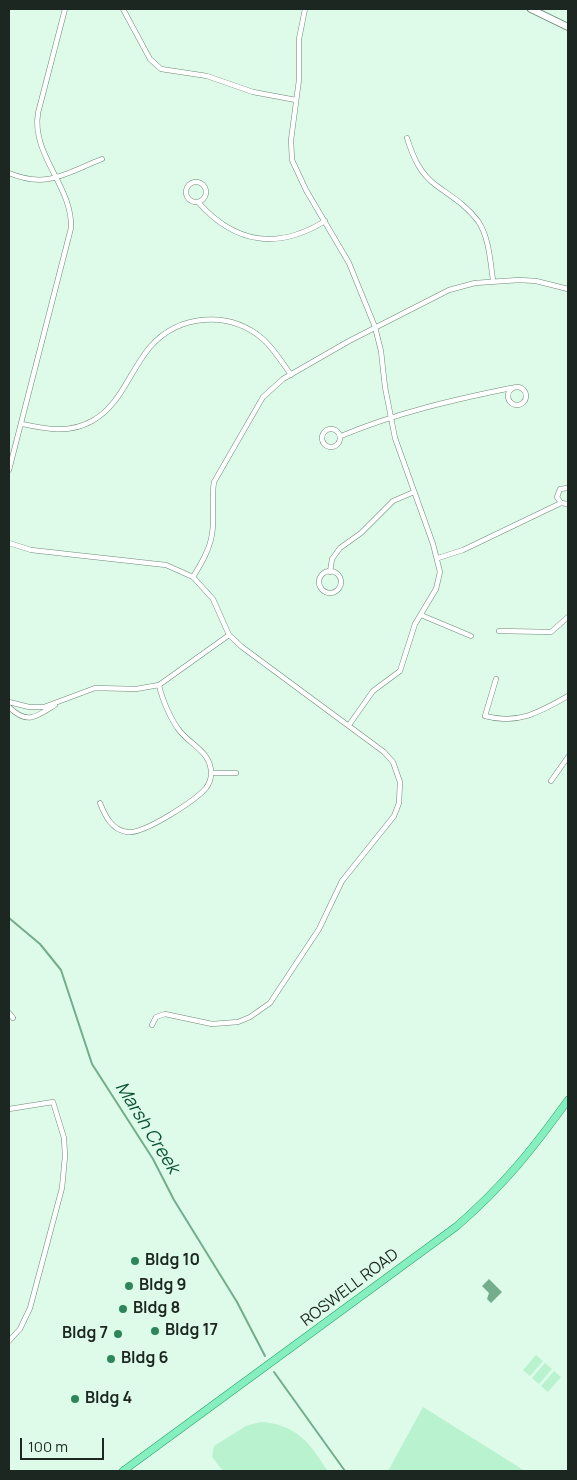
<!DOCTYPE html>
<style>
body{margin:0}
#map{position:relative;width:577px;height:1480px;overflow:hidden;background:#defbe9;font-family:Manrope,sans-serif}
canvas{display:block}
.frame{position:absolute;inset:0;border:10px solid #1c2721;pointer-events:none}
.scale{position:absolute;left:20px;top:1438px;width:84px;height:22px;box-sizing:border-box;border:2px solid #1c2721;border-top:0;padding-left:6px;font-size:15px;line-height:18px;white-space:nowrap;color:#1c2721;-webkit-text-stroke:4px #defbe9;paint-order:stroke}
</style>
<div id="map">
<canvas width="577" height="1480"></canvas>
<div class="frame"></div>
<div class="scale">100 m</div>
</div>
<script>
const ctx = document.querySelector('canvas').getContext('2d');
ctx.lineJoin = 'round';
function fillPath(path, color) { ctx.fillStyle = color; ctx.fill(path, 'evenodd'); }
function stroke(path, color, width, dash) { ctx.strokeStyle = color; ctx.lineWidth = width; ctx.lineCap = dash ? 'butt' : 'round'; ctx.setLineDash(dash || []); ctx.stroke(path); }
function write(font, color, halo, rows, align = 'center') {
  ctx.font = font + ' Manrope,sans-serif'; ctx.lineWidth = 4; ctx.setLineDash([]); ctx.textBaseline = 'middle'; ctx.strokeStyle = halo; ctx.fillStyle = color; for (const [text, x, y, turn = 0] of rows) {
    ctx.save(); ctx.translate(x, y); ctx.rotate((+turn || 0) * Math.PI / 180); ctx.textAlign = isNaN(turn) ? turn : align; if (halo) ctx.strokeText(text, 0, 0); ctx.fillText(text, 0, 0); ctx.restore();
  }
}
fillPath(new Path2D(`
 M536 1355 543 1361 530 1376 523 1370Z
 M545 1363 552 1369 539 1384 532 1378Z
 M554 1371 561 1377 548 1392 541 1386Z
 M423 1407 525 1471H388Z
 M260 1422C296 1424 309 1442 327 1470L223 1471 212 1457 214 1446 246 1426Z`), '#b8f2cf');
fillPath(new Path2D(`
 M489 1279 502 1292 491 1303 487 1299 489 1293 482 1286Z`), '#73ad8b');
stroke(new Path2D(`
 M9 918 40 944 61 970 92 1064 153 1159 174 1200 237 1302 265 1356
 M274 1372 345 1471`), '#73ad8b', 2);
const street = new Path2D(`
 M123 9 150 59 161 69 207 76 253 92 296 100
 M305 9 299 39V80L291 140 292 160 306 190 349 263 375 327 381 351 385 387 395 438 433 544 440 572 436 589 415 624 400 671 373 691 349 725
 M407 138C413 157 420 174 437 186 452 197 466 205 478 221 489 237 490 260 493 280
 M9 173C47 189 66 173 102 159
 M186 192a10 10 0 1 1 20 0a10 10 0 1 1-20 0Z
 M198 202C235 244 278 250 325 221
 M508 396a9 9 0 1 1 18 0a9 9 0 1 1-18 0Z
 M22 424C46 429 69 434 92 421 121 405 129 372 150 347 179 314 229 310 263 339 274 349 282 362 291 375
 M322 438a9 9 0 1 1 18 0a9 9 0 1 1-18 0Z
 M341 436C396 413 452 400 511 388
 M9 470 71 228C73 187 31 155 38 113L65 9
 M568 488 560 489 557 497 561 503 568 504
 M9 543 31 550 166 565 193 577 213 599 229 635 242 647 384 752 393 762 400 782 399 803 394 816 342 881 319 929 270 1003 250 1017 238 1022 212 1024 165 1014 156 1017 152 1025
 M438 558 463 550 561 503
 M319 582a11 11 0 1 1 22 0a11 11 0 1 1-22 0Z
 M330 572 332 559 340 548 361 533 393 501 414 492
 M193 577C201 564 210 549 212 534 215 517 211 499 214 482L263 397 283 379 349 341 449 290 475 283 519 280 536 281 568 289
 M421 615 471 636
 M499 631 551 632 568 617
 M496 679 485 716C518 725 540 712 568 696
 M9 702 29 707H44L95 688 136 689 159 685 229 635
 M9 707C27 725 36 717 55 705
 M211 773H236
 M551 781 568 757
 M100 803C105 816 112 830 127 832 143 835 196 800 206 788 209 784 211 779 211 774 212 752 190 745 179 730 170 718 162 699 159 685
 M9 1013 13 1018
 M9 1109 53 1102 64 1138 65 1156 62 1188 30 1308 20 1329 9 1341`);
const secondary = new Path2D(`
 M531 9 568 27`);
const primary = new Path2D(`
 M123 1471 457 1226C504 1185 532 1150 568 1100`);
stroke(street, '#6e8878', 5.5);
stroke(secondary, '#6e8878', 8);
stroke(primary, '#2ca26d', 8);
stroke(street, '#fff', 4.5);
stroke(secondary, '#fff', 6);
stroke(primary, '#85efc0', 7);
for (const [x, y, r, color] of [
 [135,1261,5,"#2d855a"],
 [129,1286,5,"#2d855a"],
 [123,1309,5,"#2d855a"],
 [155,1331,5,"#2d855a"],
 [118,1334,5,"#2d855a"],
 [111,1359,5,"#2d855a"],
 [75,1399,5,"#2d855a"]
]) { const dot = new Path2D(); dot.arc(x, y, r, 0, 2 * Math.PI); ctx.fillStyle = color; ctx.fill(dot); stroke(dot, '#defbe9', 2); }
write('bold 16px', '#1c2721', '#defbe9', [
 ["Bldg 10",145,1261],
 ["Bldg 9",139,1286],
 ["Bldg 8",133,1309],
 ["Bldg 17",165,1331],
 ["Bldg 7",108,1334,"right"],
 ["Bldg 6",121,1359],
 ["Bldg 4",85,1399]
], 'left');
write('16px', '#1c2721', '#defbe9', [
 ["ROSWELL ROAD",350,1288,-37]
]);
write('italic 18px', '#0b5333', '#defbe9', [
 ["Marsh Creek",147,1128,58]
]);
</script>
